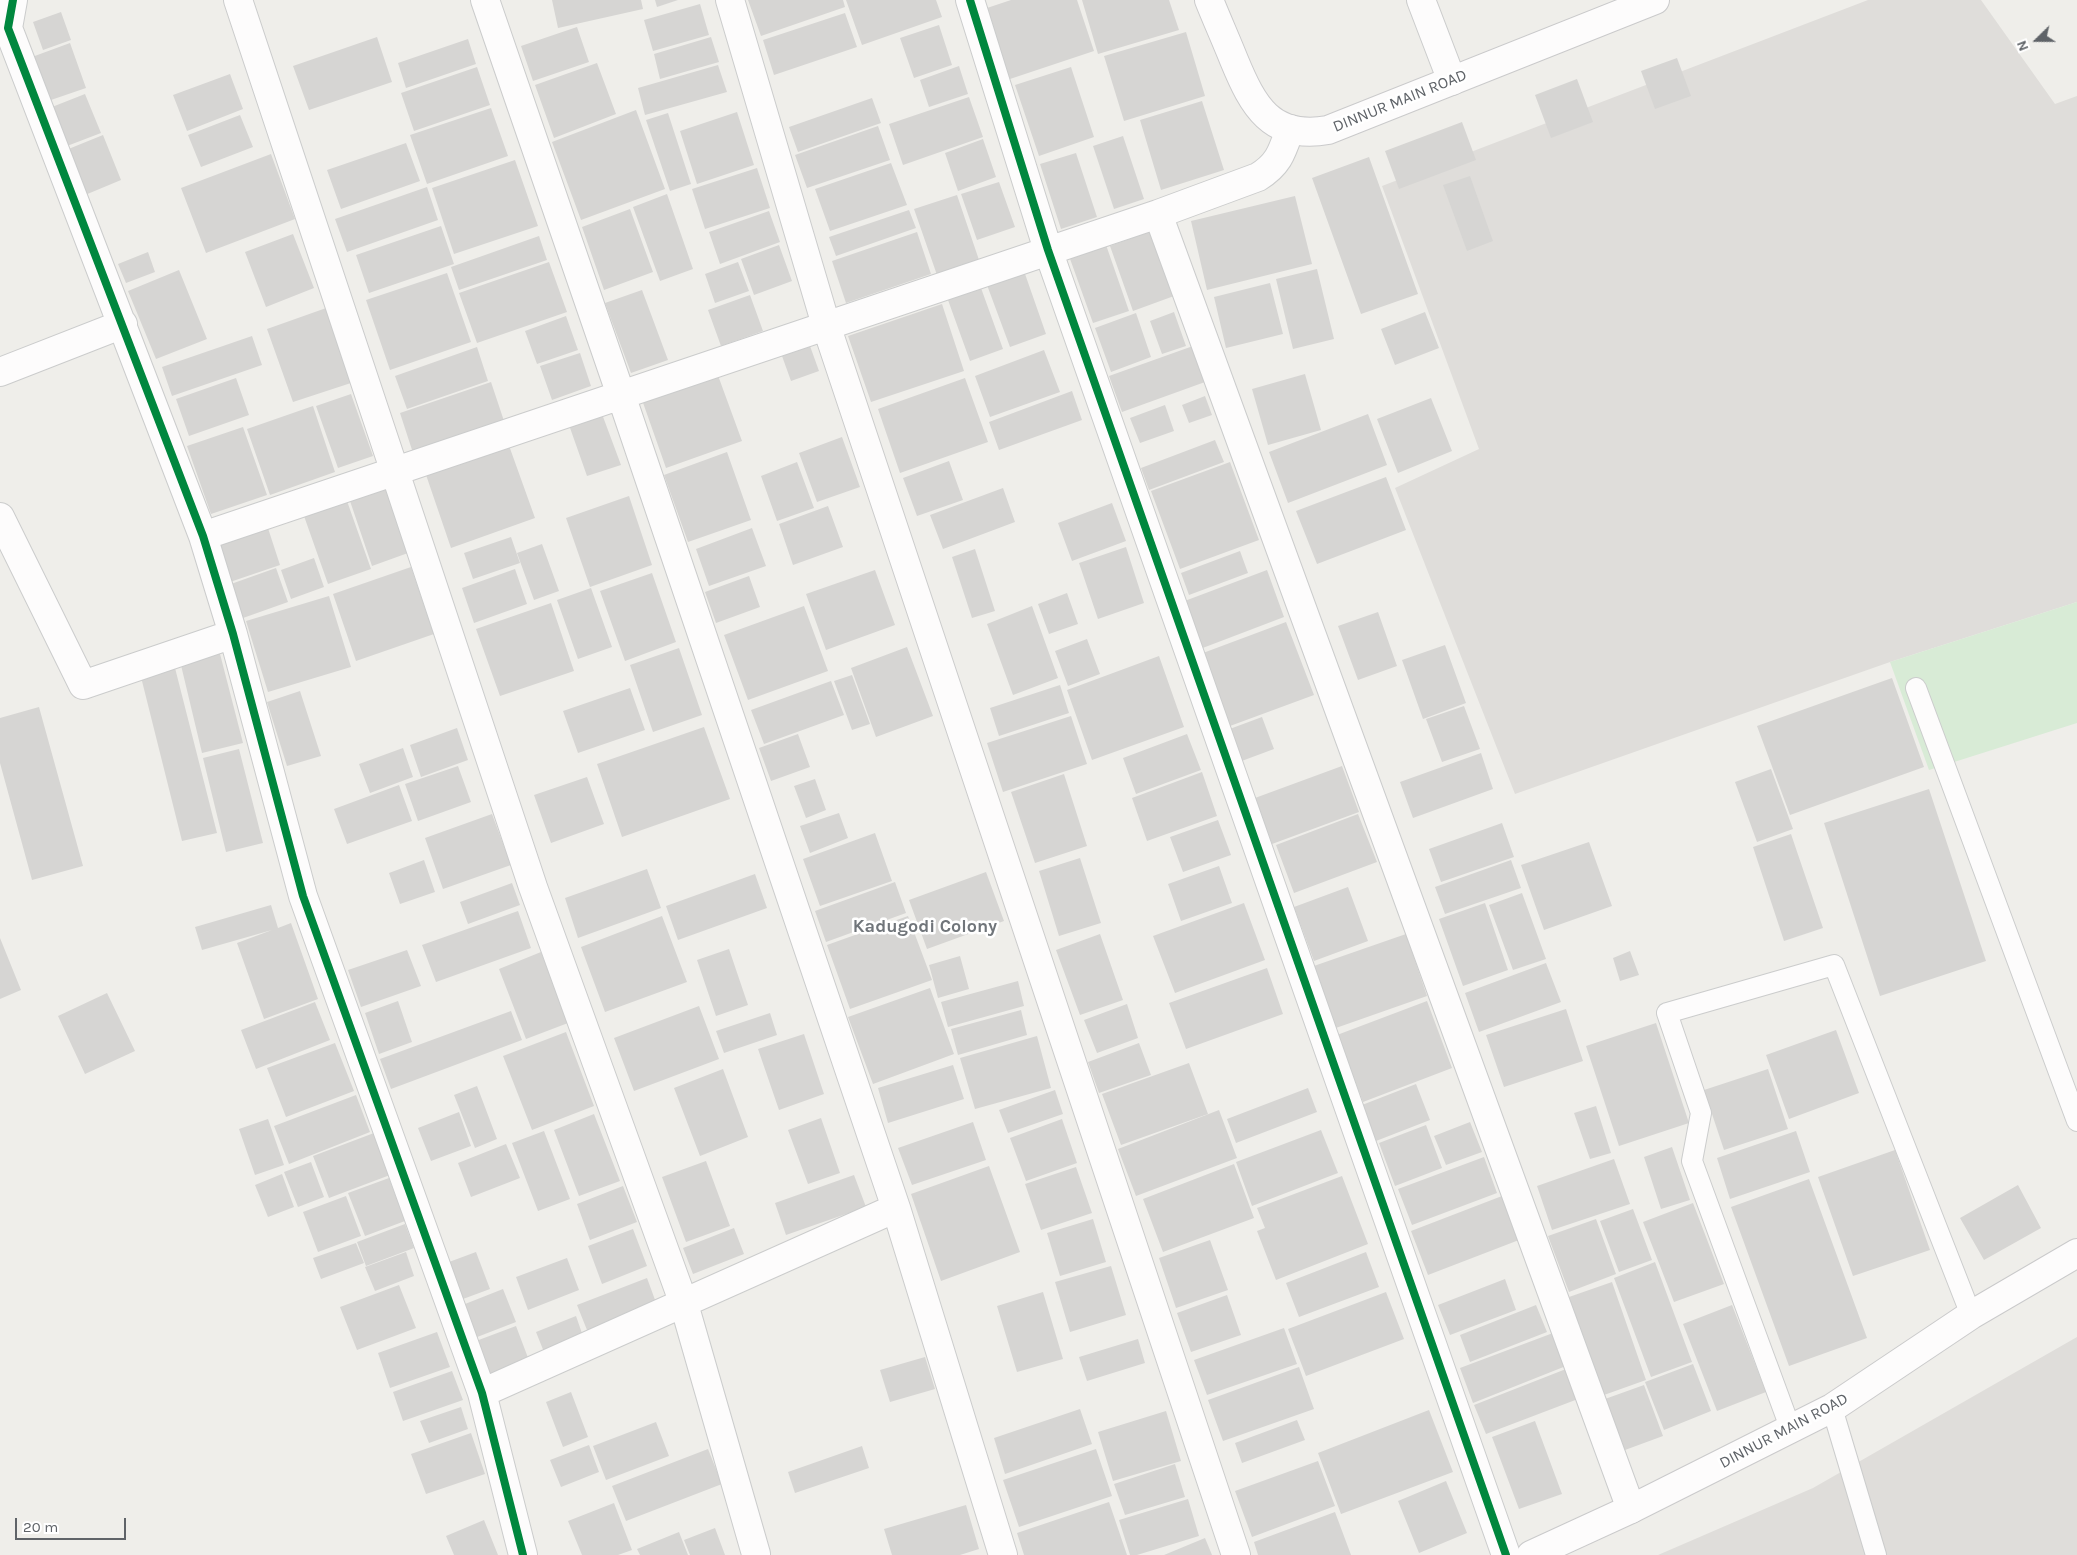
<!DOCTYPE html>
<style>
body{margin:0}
#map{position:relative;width:2077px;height:1555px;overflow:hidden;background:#efeeea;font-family:Karla,sans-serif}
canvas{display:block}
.north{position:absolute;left:2012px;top:15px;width:50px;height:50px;-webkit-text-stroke:4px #fff;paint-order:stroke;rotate:248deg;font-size:14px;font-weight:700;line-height:20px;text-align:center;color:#5f6368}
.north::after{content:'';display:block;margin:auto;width:18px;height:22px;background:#5f6368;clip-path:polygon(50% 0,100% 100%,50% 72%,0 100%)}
.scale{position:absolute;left:15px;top:1518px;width:111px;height:22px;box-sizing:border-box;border:2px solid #5f6368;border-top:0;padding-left:6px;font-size:15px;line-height:18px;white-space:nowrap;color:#5f6368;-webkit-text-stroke:4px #fff;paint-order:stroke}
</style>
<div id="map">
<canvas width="2077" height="1555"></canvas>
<div class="north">N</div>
<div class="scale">20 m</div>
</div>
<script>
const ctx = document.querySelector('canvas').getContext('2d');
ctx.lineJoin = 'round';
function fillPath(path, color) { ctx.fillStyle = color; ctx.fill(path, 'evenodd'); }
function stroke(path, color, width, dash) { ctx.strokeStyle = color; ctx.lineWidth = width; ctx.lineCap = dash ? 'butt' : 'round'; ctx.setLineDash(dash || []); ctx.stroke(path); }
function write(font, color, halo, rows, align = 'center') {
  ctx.font = font + ' Karla,sans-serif'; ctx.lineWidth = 5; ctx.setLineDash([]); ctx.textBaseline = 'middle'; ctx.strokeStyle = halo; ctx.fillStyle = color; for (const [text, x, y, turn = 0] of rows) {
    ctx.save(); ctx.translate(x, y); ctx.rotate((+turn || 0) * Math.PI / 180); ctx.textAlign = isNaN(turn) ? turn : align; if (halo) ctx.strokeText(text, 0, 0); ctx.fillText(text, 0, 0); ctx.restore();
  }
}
fillPath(new Path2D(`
 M1868 0H1981L2055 104 2077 96V602L1890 662 1515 794 1395 488 1479 449 1382 186Z
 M2077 1337V1555H1658L1813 1488Z`), '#dfddda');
fillPath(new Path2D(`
 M2077 602V723L1929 770 1890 662Z`), '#d8ebd6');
fillPath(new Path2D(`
 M552 0H641L643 9 558 28Z
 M655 0H678L657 7Z
 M748 0H843L845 7 761 36Z
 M846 0H936L942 17 862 45Z
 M1011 0H1077L1094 51 1007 80 984 9Z
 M1082 0H1169L1179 30 1098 54Z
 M700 4 709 35 653 51 644 20Z
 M61 12 71 40 43 50 33 22Z
 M845 13 857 47 774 75 763 40Z
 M939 25 952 65 914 78 900 38Z
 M577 27 589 62 533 81 521 46Z
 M1186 32 1205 96 1124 121 1104 56Z
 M377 37 392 82 309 110 293 66Z
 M711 37 719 62 660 79 654 54Z
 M468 39 476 64 406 88 398 63Z
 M70 43 86 88 48 101 32 57Z
 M1677 58 1691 96 1655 109 1641 71Z
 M597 63 616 114 554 138 535 85Z
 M718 65 727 92 645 115 638 88Z
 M959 66 968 94 929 107 920 80Z
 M477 67 490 105 414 131 401 93Z
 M1071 67 1094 137 1039 156 1015 85Z
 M230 74 243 109 187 131 173 95Z
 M1577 79 1593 122 1551 138 1535 95Z
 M85 94 101 133 67 146 52 107Z
 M969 97 983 137 903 165 889 124Z
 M872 98 881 123 798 152 789 127Z
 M1202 101 1224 170 1161 190 1140 120Z
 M491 108 508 156 427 184 410 135Z
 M636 110 665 189 581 220 552 142Z
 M737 112 754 165 697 184 680 131Z
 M668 113 691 184 670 191 646 120Z
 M240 115 253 147 201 167 188 135Z
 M1462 122 1476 160 1399 189 1385 151Z
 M878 126 890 160 807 188 795 155Z
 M103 135 121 180 85 195 66 150Z
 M1123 136 1144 199 1114 209 1093 146Z
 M983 139 996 177 958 191 945 153Z
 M406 143 420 181 341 209 327 170Z
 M1076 153 1097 217 1061 229 1040 164Z
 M271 154 295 219 206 253 181 188Z
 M1369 157 1418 294 1361 314 1312 178Z
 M515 160 538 226 454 254 432 188Z
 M891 163 907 205 830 231 815 189Z
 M757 168 770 208 705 229 692 189Z
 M1470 176 1493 241 1467 251 1443 185Z
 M999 182 1015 227 977 240 961 194Z
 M427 187 438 220 347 252 335 219Z
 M667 194 693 269 660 281 633 207Z
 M957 195 979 260 937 275 914 209Z
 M1295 196 1312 264 1207 290 1191 221Z
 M630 209 653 272 604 290 582 227Z
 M909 210 916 228 836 256 829 237Z
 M769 211 780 242 720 264 709 232Z
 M441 226 454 264 369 293 356 255Z
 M1151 231 1174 296 1133 311 1110 246Z
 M917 232 931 274 846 303 832 261Z
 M293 234 314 288 266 307 245 252Z
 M539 236 547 260 459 290 451 267Z
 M1105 242 1129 311 1093 323 1069 256Z
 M779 245 792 281 754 295 741 259Z
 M148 252 155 272 126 283 118 264Z
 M549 262 567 312 477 343 459 293Z
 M738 262 749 291 715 303 705 274Z
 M1317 269 1334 339 1293 349 1276 279Z
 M179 270 207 339 156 359 128 291Z
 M1024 271 1046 334 1010 347 987 285Z
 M447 273 471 342 390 370 366 300Z
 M1270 283 1283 334 1226 348 1214 297Z
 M981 288 1003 349 970 361 948 300Z
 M642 290 668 360 631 373 605 303Z
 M750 295 763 331 721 346 708 310Z
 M942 304 964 371 871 402 848 336Z
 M329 307 354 382 293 402 267 329Z
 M1174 312 1186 346 1162 354 1150 321Z
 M1425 312 1439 348 1395 365 1381 329Z
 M1136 313 1151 357 1111 372 1095 328Z
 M566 316 578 350 537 364 525 331Z
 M252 336 262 365 172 396 162 367Z
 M810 346 819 371 791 381 782 356Z
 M1193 346 1205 382 1122 412 1109 376Z
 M477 347 488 381 407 409 395 376Z
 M1044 350 1060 392 990 417 975 376Z
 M580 353 591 386 552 400 540 366Z
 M716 370 742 441 666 468 641 397Z
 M1305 374 1321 430 1268 445 1252 389Z
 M236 378 249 415 189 436 176 399Z
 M965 378 988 442 900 473 878 409Z
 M491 382 504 421 413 453 400 413Z
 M1072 391 1082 420 999 450 989 422Z
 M351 394 373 456 338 468 316 406Z
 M1205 396 1212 415 1189 423 1182 405Z
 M1431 398 1452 451 1398 473 1377 419Z
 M1165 405 1174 431 1140 443 1130 418Z
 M313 406 335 472 270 495 247 429Z
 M602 414 621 465 587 476 569 425Z
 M1368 414 1387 465 1288 503 1269 452Z
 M243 427 267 495 211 514 187 446Z
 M842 437 860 487 817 502 799 453Z
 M507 440 535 518 451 548 424 469Z
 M1215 440 1224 462 1149 490 1141 468Z
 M727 452 751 520 688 542 664 475Z
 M949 461 963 500 917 516 903 478Z
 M797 462 814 508 777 521 761 476Z
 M1230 462 1259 540 1180 569 1151 491Z
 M1386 477 1406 530 1317 564 1296 511Z
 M1003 488 1015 522 943 549 930 515Z
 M386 489 408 553 372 566 350 501Z
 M629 496 652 565 590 587 566 518Z
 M347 501 371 569 328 584 304 516Z
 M1112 503 1126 541 1072 561 1058 523Z
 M828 506 843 547 793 565 779 524Z
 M265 519 280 565 230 582 214 536Z
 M752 528 766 566 709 586 696 549Z
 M511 537 520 563 473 579 464 553Z
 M542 544 559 591 534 600 517 553Z
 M1126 547 1144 603 1098 619 1079 563Z
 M975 549 995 611 972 618 952 557Z
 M1240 551 1248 573 1189 595 1181 573Z
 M314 558 324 587 291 599 281 570Z
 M411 567 434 634 356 661 333 594Z
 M276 568 288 602 243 618 231 584Z
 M515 569 527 604 474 623 462 588Z
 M875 570 895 625 826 650 806 594Z
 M1267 570 1284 617 1200 649 1182 602Z
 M652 573 676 642 625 661 600 591Z
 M749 576 760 607 716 623 705 592Z
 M591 588 612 647 578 659 557 600Z
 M1067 593 1078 624 1049 634 1038 604Z
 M329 596 351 667 268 692 246 621Z
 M551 603 574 671 500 696 476 629Z
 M804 606 828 671 748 700 724 635Z
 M1032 606 1058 678 1013 695 987 624Z
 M1378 612 1397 666 1358 680 1338 626Z
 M1286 622 1314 695 1230 726 1203 653Z
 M1087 639 1100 674 1068 686 1055 651Z
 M1445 645 1466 703 1423 719 1402 660Z
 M907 647 933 716 876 737 851 668Z
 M679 648 702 715 653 732 630 665Z
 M219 650 243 743 202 753 180 661Z
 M1159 656 1184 727 1092 760 1067 690Z
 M174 664 217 833 182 841 140 673Z
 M852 675 870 724 852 730 834 681Z
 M1892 678 1924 767 1790 815 1757 726Z
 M831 681 844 715 764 744 751 710Z
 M1060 685 1069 713 999 736 990 708Z
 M630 688 645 730 578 753 563 711Z
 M300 691 321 756 287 766 267 702Z
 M1464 706 1480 749 1442 762 1426 719Z
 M39 707 83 866 32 880 0 763V718Z
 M1071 716 1087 764 1003 792 987 743Z
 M1262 717 1274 749 1239 762 1227 730Z
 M704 727 730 799 622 837 597 764Z
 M457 728 468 760 421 777 410 745Z
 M798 734 810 767 771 781 759 748Z
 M1187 734 1201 770 1136 794 1123 758Z
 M403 748 413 777 370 793 359 764Z
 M239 749 263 843 226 852 203 758Z
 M1481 753 1493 789 1413 818 1400 782Z
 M458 766 471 802 418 821 405 784Z
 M1342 766 1359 812 1272 844 1255 798Z
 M1771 769 1793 829 1757 842 1735 782Z
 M1202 772 1217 816 1147 841 1132 798Z
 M1064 774 1087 846 1035 863 1011 792Z
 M587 777 604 824 551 843 534 795Z
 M815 779 826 810 806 818 794 786Z
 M399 785 412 821 347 844 334 809Z
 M1929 789 1986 961 1880 996 1824 823Z
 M839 813 848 838 810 853 800 826Z
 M492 814 511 865 443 889 425 838Z
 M1358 814 1377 862 1294 893 1276 845Z
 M1218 820 1231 855 1183 872 1170 837Z
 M1502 823 1514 857 1441 882 1429 849Z
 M875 833 892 881 820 906 803 859Z
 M1791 834 1823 928 1784 941 1753 847Z
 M1589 842 1612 906 1544 930 1521 865Z
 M1080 858 1101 923 1059 936 1039 871Z
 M424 860 435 892 400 904 389 873Z
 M1511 860 1521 888 1445 914 1435 887Z
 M1219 866 1232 903 1181 921 1168 884Z
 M647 869 661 908 578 938 565 898Z
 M986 872 1004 921 927 949 909 900Z
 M755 874 767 908 678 940 666 906Z
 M895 882 906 913 826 942 815 911Z
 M512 883 520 905 468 924 460 902Z
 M1348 887 1368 941 1314 961 1294 907Z
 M1522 893 1546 959 1513 970 1489 905Z
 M1244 903 1265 960 1175 993 1153 936Z
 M1485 903 1508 970 1463 986 1439 919Z
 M271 905 278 928 291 923 318 999 264 1019 237 943 272 930 202 950 195 927Z
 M518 911 531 948 436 982 422 945Z
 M662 916 687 982 605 1012 581 947Z
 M908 916 932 980 850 1009 827 945Z
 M1100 934 1123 1000 1080 1015 1056 950Z
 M1406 934 1427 996 1333 1029 1311 967Z
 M0 938 21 990 0 999Z
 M729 949 748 1005 716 1016 697 960Z
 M407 950 421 986 361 1007 348 970Z
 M1630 951 1639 975 1620 981 1613 958Z
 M541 952 568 1023 526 1039 499 969Z
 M960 956 969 989 938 998 929 965Z
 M1546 963 1561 1002 1479 1032 1465 993Z
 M1267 968 1283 1014 1186 1049 1169 1003Z
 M1018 981 1024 1006 948 1027 941 1002Z
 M930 988 954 1054 873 1084 848 1017Z
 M107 993 135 1051 85 1074 58 1016Z
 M398 1001 412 1042 379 1054 365 1013Z
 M1427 1001 1452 1068 1363 1102 1337 1035Z
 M315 1002 330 1040 256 1069 241 1030Z
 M1127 1004 1138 1038 1097 1053 1084 1020Z
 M699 1006 719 1059 634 1091 614 1038Z
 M1566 1009 1583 1061 1504 1087 1486 1035Z
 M1021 1010 1027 1035 958 1055 951 1029Z
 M511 1011 522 1040 391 1089 380 1059Z
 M770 1013 777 1035 724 1053 716 1031Z
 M1656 1023 1689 1123 1619 1146 1586 1046Z
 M1836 1030 1859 1093 1789 1119 1766 1055Z
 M566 1032 594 1106 532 1130 503 1056Z
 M804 1034 824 1094 779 1110 758 1049Z
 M1037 1036 1051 1088 975 1109 960 1058Z
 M335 1043 354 1091 286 1117 267 1068Z
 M1139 1043 1151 1075 1099 1093 1088 1062Z
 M1189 1063 1208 1114 1121 1145 1102 1094Z
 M953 1065 964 1099 888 1123 878 1088Z
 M723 1069 748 1137 700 1156 674 1088Z
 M1768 1069 1788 1129 1724 1150 1704 1090Z
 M1416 1084 1430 1120 1376 1141 1362 1105Z
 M477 1086 497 1139 475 1148 454 1095Z
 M1308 1088 1317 1112 1236 1143 1227 1119Z
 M1055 1090 1063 1114 1008 1133 999 1110Z
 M356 1095 370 1132 289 1164 274 1126Z
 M1596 1106 1611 1153 1590 1159 1574 1113Z
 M1219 1110 1237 1158 1136 1196 1118 1149Z
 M459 1112 471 1146 431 1161 418 1128Z
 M594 1114 620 1181 579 1196 554 1130Z
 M821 1118 840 1173 808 1184 788 1130Z
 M268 1119 284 1165 255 1175 239 1129Z
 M1062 1119 1077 1163 1026 1181 1010 1138Z
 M973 1122 986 1160 912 1185 898 1148Z
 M1470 1122 1482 1152 1446 1165 1434 1136Z
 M1426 1125 1442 1168 1395 1186 1379 1143Z
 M1321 1130 1338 1173 1252 1206 1236 1162Z
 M544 1131 570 1199 538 1211 512 1143Z
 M1796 1131 1810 1172 1730 1199 1717 1158Z
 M374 1133 390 1175 329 1198 313 1156Z
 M506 1144 520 1178 471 1197 458 1163Z
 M1672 1147 1690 1200 1661 1209 1644 1157Z
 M1895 1150 1930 1250 1853 1276 1818 1177Z
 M1484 1157 1497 1193 1412 1225 1398 1189Z
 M1614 1159 1630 1204 1552 1230 1537 1186Z
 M706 1161 730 1226 686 1242 662 1177Z
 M311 1162 324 1197 298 1207 284 1172Z
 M1234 1164 1254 1218 1163 1252 1143 1199Z
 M989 1166 1020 1252 941 1281 911 1194Z
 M1076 1167 1092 1213 1041 1230 1025 1184Z
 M282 1174 294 1207 268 1217 255 1185Z
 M854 1175 866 1207 786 1235 775 1203Z
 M1342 1176 1368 1244 1276 1280 1257 1231 1265 1228 1257 1208Z
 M389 1178 405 1221 365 1236 348 1193Z
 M1809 1179 1867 1338 1789 1366 1731 1207Z
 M2018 1185 2041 1228 1984 1260 1960 1218Z
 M623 1186 637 1222 590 1240 577 1204Z
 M346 1196 361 1236 318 1252 303 1212Z
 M1502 1196 1519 1240 1428 1275 1411 1231Z
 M1693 1203 1724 1284 1674 1302 1643 1222Z
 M1633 1209 1652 1260 1619 1272 1600 1221Z
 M1093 1219 1106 1262 1060 1276 1047 1233Z
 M1596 1219 1616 1274 1569 1292 1548 1236Z
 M405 1224 414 1248 366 1266 357 1242Z
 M734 1228 744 1254 693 1274 683 1248Z
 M633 1229 647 1266 602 1284 588 1246Z
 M1210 1240 1228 1290 1176 1308 1159 1258Z
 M356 1243 364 1263 321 1279 313 1258Z
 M406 1252 414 1276 375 1291 365 1267Z
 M476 1252 490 1289 463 1299 449 1262Z
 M1366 1252 1379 1287 1299 1317 1286 1283Z
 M567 1258 579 1290 528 1310 516 1277Z
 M1655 1262 1692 1362 1651 1377 1614 1278Z
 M1111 1266 1126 1315 1070 1332 1055 1282Z
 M647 1278 658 1308 589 1335 577 1305Z
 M1505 1279 1516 1310 1450 1335 1438 1305Z
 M1612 1282 1646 1380 1604 1395 1569 1297Z
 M399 1285 416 1328 357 1350 340 1307Z
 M503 1289 516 1322 472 1339 460 1306Z
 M1043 1292 1063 1359 1017 1372 997 1306Z
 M1386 1292 1404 1339 1306 1376 1288 1329Z
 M1227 1295 1241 1335 1191 1352 1177 1313Z
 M1536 1305 1547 1332 1470 1362 1460 1335Z
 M1732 1305 1766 1392 1717 1411 1683 1324Z
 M576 1316 585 1342 546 1357 536 1332Z
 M516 1326 530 1363 490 1379 476 1341Z
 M1284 1328 1297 1364 1207 1395 1194 1360Z
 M437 1332 450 1367 390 1388 378 1353Z
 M1553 1333 1566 1366 1473 1403 1460 1368Z
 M1138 1339 1145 1363 1087 1381 1079 1357Z
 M925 1357 935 1389 890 1402 880 1370Z
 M1693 1364 1711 1411 1664 1430 1645 1382Z
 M1299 1367 1314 1409 1223 1441 1208 1400Z
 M1566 1369 1578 1399 1486 1434 1474 1405Z
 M452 1371 463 1400 403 1421 393 1392Z
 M1644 1385 1663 1436 1625 1450 1605 1399Z
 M571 1392 588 1437 563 1447 546 1402Z
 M461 1407 468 1429 429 1443 420 1421Z
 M1080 1409 1092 1444 1005 1474 994 1438Z
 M1429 1410 1453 1472 1341 1514 1318 1453Z
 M1166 1411 1181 1461 1113 1481 1098 1432Z
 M1297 1420 1305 1440 1242 1463 1235 1443Z
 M1535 1421 1562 1494 1519 1509 1492 1437Z
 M656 1422 669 1456 606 1480 593 1446Z
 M471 1433 485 1474 426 1494 411 1454Z
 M589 1445 599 1472 561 1487 550 1460Z
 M862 1446 869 1468 795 1493 788 1472Z
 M708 1449 722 1484 626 1521 612 1486Z
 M1096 1449 1112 1496 1019 1527 1003 1480Z
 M1318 1461 1335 1506 1252 1537 1235 1491Z
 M1175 1464 1185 1497 1125 1515 1114 1484Z
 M1446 1481 1467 1533 1419 1553 1398 1501Z
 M1188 1499 1199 1536 1137 1555H1130L1119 1520Z
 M1109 1502 1127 1555H1024L1017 1533Z
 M614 1503 632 1550 618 1555H582L568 1521Z
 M966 1505 979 1549 960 1555H892L884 1529Z
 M1335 1512 1351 1555H1258L1254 1542Z
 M484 1520 498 1555H454L446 1536Z
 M715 1528 725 1555H690L684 1540Z
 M679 1532 688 1555H640L637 1549Z
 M1205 1538 1212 1555H1164Z`), '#d6d5d3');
const lane = new Path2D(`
 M1916 688 2077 1121
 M1832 1408 1876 1555
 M1791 1430 1692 1161 1701 1113 1667 1013 1834 965 1971 1315`);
const street = new Path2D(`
 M13 0 8 28 203 536 233 634 303 896 482 1393 523 1555
 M238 0 533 887 684 1304 756 1554
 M485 0 621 395 896 1208 1003 1555
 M730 0 826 325 1236 1555
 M970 0 1048 250 1506 1555
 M1421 0 1452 81
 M1158 214 1631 1509
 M0 372 123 324
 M0 517 83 685 233 634
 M203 536 1158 214 1258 177C1279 164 1282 152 1290 129
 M482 1393 896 1208`);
const secondary = new Path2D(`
 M1209 0C1217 20 1226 40 1234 60 1253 106 1271 140 1328 130L1655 0
 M1531 1555 1631 1509 1832 1408 1971 1315 2077 1253`);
stroke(lane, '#cbcccc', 22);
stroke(street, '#cbcccc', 30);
stroke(secondary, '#cacacb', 30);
stroke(lane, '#fdfcfc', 20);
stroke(street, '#fdfcfc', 28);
stroke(secondary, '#fdfcfc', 28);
stroke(new Path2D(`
 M13 0 8 28 203 536 233 634 303 896 482 1393 523 1555
 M970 0 1048 250 1506 1555`), '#00873e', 8);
write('16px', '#5f6368', '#fff', [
 ["DINNUR MAIN ROAD",1400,101,-22],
 ["DINNUR MAIN ROAD",1784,1431,-28]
]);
write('bold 18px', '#70757a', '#fff', [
 ["Kadugodi Colony",925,927]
]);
</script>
